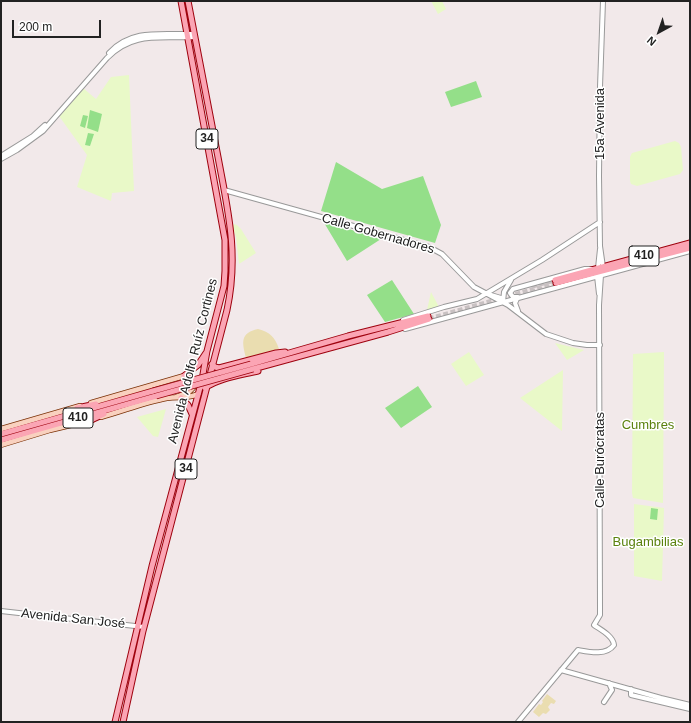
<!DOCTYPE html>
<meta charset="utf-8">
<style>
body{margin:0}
#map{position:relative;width:691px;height:723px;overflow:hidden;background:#f2e9ea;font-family:Helvetica,sans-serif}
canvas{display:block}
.frame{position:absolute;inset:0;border:2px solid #222;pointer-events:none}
.north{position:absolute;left:639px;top:12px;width:40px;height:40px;-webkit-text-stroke:3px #fff;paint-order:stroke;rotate:220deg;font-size:11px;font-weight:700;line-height:16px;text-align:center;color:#222}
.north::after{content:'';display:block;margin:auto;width:14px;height:18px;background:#222;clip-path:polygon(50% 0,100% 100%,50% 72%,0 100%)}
.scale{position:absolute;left:12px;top:20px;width:89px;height:18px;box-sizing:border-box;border:2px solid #222;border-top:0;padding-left:5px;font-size:12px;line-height:14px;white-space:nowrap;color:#222;-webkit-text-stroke:3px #fff;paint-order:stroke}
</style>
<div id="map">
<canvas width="691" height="723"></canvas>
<div class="frame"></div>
<div class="north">N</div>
<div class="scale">200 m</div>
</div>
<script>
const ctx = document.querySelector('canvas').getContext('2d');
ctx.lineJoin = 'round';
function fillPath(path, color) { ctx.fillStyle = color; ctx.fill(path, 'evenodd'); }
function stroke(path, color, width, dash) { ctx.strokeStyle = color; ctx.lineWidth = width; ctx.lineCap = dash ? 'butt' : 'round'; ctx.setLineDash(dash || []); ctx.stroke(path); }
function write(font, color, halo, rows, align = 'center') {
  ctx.font = font + ' Helvetica,sans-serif'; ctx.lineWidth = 3; ctx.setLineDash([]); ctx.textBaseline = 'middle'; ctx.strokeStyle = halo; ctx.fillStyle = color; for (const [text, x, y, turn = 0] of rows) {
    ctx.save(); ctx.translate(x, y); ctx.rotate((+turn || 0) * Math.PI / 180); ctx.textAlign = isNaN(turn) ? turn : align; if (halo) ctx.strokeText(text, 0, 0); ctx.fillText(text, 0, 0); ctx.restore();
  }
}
fillPath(new Path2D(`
 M258 329C270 332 275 337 279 349L246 358C242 342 240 333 258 329Z
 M547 694 556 701 554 704 551 703 548 707 550 710 546 714 543 713 539 717 533 712 539 704 541 705 543 702 542 701Z`), '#eaddb0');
fillPath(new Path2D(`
 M431 1H442L446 9 438 14Z
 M129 75 134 191 112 193 111 201 77 187 87 155 59 116 83 88 96 99 111 77Z
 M675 141 679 143 681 147 683 170 680 174 637 186 631 184 630 181V157L632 153Z
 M234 224 237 225 241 229 256 253 239 264 236 237 232 226Z
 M431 292 439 307 427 310Z
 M555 343 584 350 567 360Z
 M469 352 484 375 466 386 451 364Z
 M664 352 663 503 633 498 632 493 633 354Z
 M563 370 562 431 520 398Z
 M166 409 158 437 153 436 137 417Z
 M634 504 664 508 662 581 634 576Z`), '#e9f9c8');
fillPath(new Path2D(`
 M476 81 482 97 451 107 445 92Z
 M90 110 102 114 98 132 87 128Z
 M83 115 88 116 85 128 80 126Z
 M88 133 94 134 90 146 85 145Z
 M336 162 382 189 423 176 441 225 435 243 321 211Z
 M323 221 381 239 347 261Z
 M392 280 414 314 385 322 367 295Z
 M418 386 432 407 401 428 385 408Z
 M651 508 658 509 657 520 650 519Z`), '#94df89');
stroke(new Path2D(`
 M532 286 555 280
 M429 319 556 283`), '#c8c1c2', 5, [5, 2.5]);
const tertiary = new Path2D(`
 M109 53C132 28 163 35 194 34
 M1 156 33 136 45 125
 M1 159 17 150 43 131 107 58C133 31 160 39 194 37
 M224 190 429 247 442 254 474 287 508 305 546 334 573 343 587 345H600
 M603 267 600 246 599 176 600 87 603 1
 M598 268 600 249
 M597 276 599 294
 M491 295 501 298 503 301
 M503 302 504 292 511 280
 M518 311 515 303 518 297H513L510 293 513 289 585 269H593
 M403 320 444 307 477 299 542 260 600 222
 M405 329 690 251
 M1 611 144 627
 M561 670 661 698 690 705
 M631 689V695L690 709
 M604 702 612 690 609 683
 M518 722 578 650C589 652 606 656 614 645 613 636 601 630 594 625L600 615V608L599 305 601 275`);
const secondary = new Path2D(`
 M91 403 184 376C191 377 193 381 193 388L188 393 176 397
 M101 417C123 411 145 402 167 398 178 396 188 399 198 394
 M1 429 80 406
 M1 445 50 430 92 420`);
const primary = new Path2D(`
 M555 280 690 243
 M556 283 690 248
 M212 364 215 367 219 368 276 353 285 352
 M251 364 348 336 428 316
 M253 369 388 332 429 319
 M184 376 198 365 206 353
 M205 388C218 378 242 375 258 371
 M181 398 188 405 192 414
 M77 408 96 404
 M89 421 104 414
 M1 434 153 391
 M1 440 156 396
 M115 722 152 566 202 380 207 351 224 286 225 271V240L181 1
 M123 722 143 631 227 310C239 254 228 211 218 157 208 105 198 53 188 1`);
stroke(tertiary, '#999', 6);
stroke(secondary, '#7b3107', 6);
stroke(primary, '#9e020e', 7);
stroke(tertiary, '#fff', 4);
stroke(secondary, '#f9d1bf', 4.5);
stroke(primary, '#fba5b4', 5);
const primaryBridge = new Path2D(`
 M153 391 251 364
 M156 396 253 369`);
stroke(primaryBridge, '#9e020e', 7, []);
stroke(primaryBridge, '#fba5b4', 5);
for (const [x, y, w] of [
 [207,139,22],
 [644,256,30],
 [78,418,30],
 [186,469,22]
]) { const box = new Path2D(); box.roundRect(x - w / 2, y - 10, w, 20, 3); ctx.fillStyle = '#fff'; ctx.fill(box); stroke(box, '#222', 1); }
write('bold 12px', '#222', null, [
 ["34",207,139],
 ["410",644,256],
 ["410",78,418],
 ["34",186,469]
]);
write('13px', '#222', '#fff', [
 ["15a Avenida",600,124,-90],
 ["Calle Gobernadores",378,234,16],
 ["Avenida Adolfo Ruíz Cortines",193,361,-76],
 ["Calle Burócratas",600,460,-90],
 ["Avenida San José",73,619,6]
]);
write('13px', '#5b820e', '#fff', [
 ["Cumbres",648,425],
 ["Bugambilias",648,542]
]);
</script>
